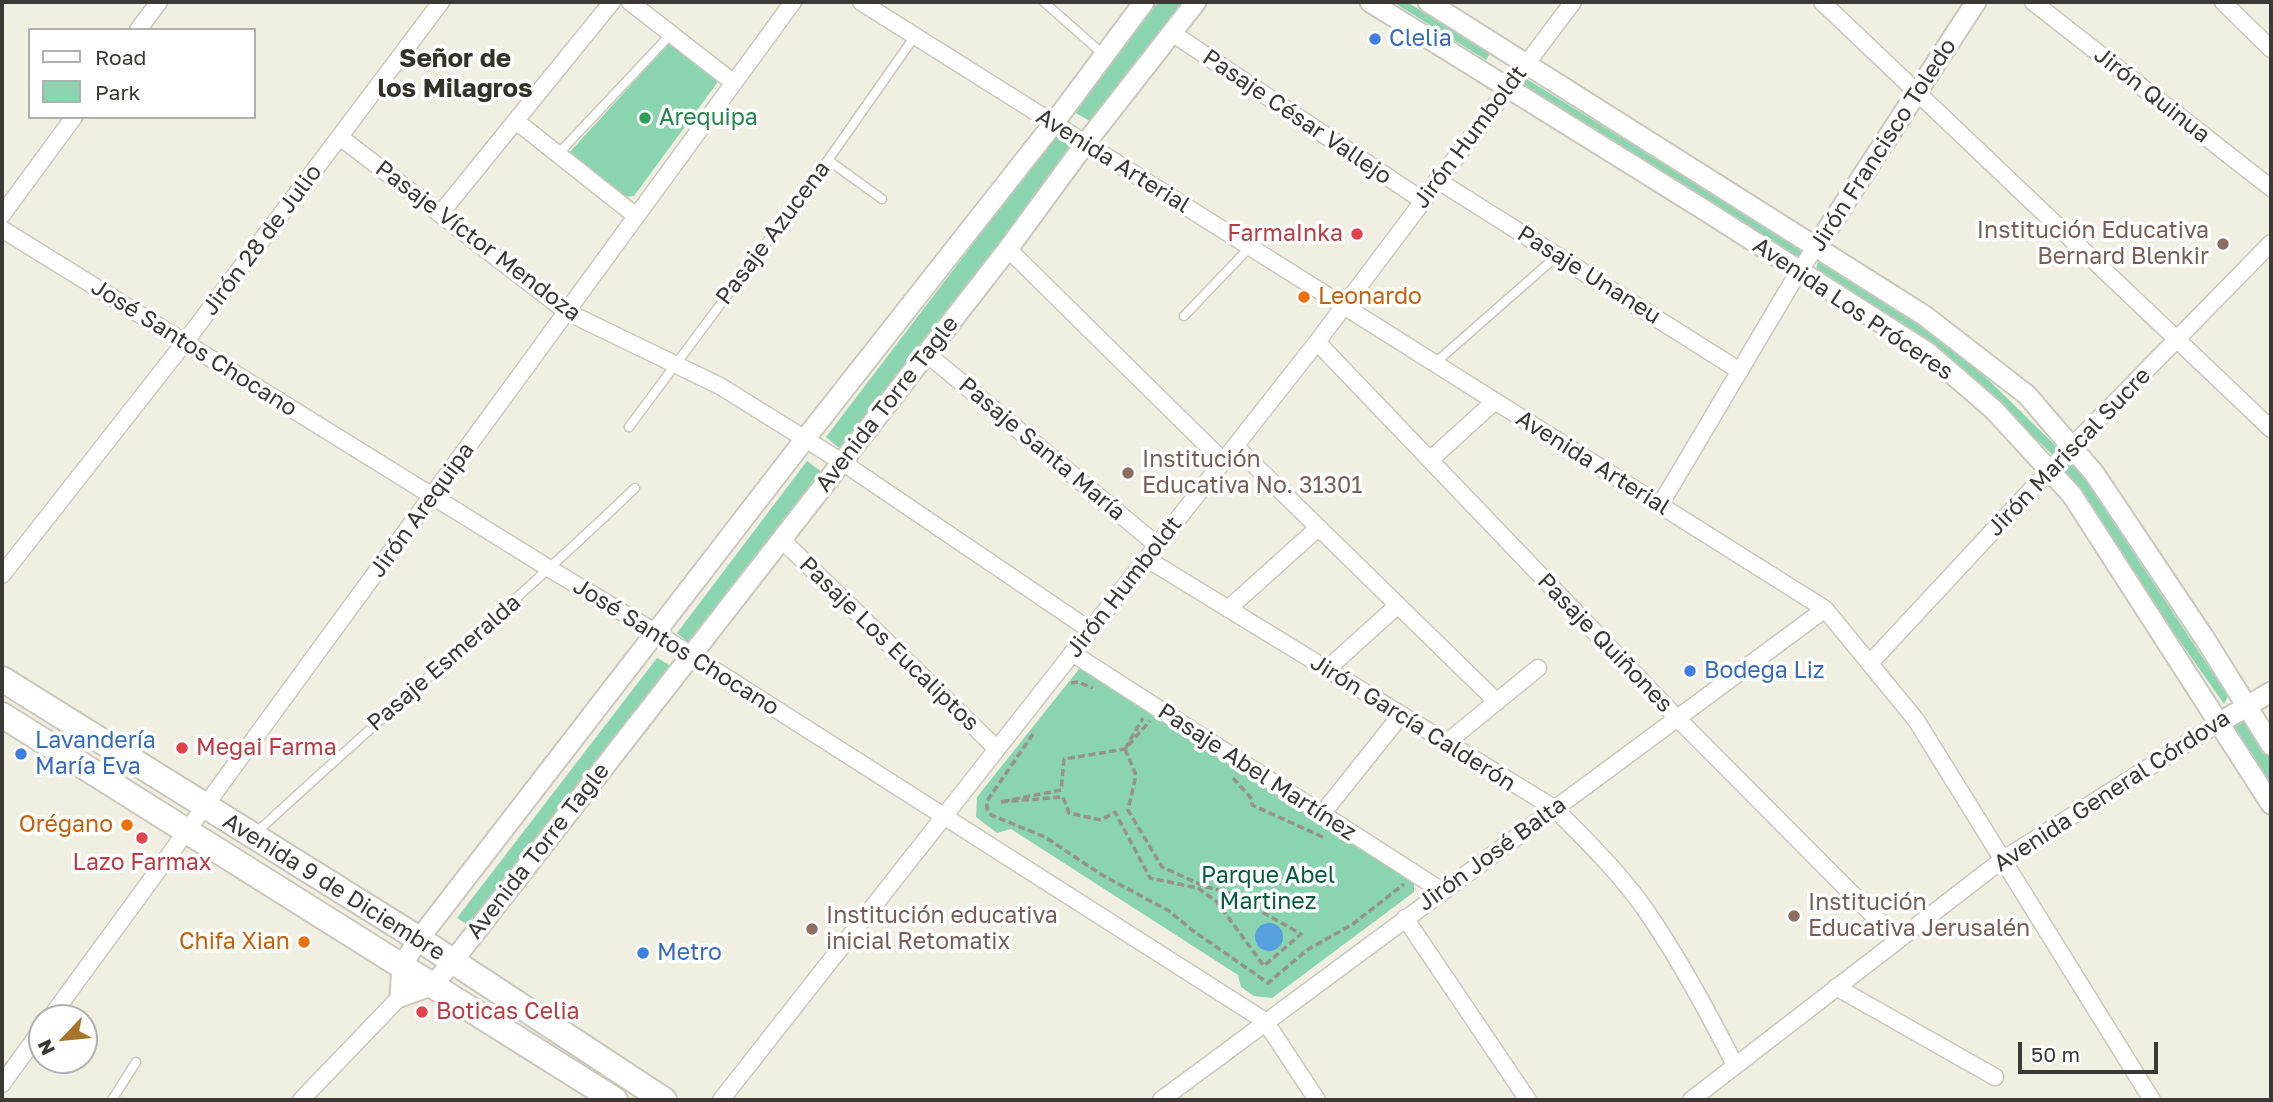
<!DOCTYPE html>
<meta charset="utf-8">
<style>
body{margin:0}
#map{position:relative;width:2273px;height:1102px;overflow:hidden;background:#f1efe2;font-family:"Golos Text",sans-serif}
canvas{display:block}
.frame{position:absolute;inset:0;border:4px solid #3a3935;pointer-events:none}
.legend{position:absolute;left:28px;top:28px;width:228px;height:91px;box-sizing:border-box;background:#fff;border:2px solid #b0b0ae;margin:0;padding:9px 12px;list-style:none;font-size:21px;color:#3a3935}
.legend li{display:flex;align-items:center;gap:14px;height:35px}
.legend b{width:35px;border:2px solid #b0b0ae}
.north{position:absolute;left:28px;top:1004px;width:70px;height:70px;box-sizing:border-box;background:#fff;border:2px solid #b0b0ae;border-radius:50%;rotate:244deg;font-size:19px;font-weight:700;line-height:28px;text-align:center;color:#3a3935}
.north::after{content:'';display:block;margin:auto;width:24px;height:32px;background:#a7742c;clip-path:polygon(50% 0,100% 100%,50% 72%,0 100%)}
.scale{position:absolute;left:2018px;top:1042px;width:140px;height:32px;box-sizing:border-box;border:4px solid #3a3935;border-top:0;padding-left:9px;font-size:21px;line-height:24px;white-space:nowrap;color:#3a3935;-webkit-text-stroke:5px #fff;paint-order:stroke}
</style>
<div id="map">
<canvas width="2273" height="1102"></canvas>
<div class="frame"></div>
<ul class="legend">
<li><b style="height:9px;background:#fff"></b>Road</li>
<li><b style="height:19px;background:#8bd4b0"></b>Park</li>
</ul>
<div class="north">N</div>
<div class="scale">50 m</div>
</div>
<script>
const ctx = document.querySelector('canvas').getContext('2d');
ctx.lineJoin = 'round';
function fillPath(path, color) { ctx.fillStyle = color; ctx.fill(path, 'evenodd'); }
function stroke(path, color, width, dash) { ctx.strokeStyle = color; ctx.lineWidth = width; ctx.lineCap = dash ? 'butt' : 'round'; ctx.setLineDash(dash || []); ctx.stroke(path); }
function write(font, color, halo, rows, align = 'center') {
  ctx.font = font + ' "Golos Text",sans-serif'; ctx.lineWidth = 7; ctx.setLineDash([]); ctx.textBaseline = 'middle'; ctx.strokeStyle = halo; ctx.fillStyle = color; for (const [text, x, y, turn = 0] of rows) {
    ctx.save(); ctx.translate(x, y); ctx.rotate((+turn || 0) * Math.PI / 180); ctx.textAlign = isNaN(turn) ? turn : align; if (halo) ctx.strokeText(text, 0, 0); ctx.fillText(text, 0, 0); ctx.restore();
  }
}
fillPath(new Path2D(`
 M1158 2H1189L1095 124 1074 112Z
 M1393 2H1407L1490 53 1486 60Z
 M670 42 716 77 717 83 634 196 625 197 568 154Z
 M1525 78 1803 250 1799 258 1522 87Z
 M1056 135 1075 150 844 452 826 437Z
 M1819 259 1956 348 2057 447 2053 455 1947 357 1815 272Z
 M2071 458 2228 696 2224 704 2059 469Z
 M807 461 826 475 691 645 677 633Z
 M657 658 673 667 471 927 457 918Z
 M1079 669H1084L1414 877V892L1272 998 1254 996 1241 987 1238 975 1011 829 997 833 976 817 977 797Z
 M2246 717 2271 758V786L2234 726Z`), '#8bd4b0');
fillPath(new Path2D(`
 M1255 937a14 14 0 1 1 28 0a14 14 0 1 1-28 0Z`), '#56a0de');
const service = new Path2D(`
 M1044 2 1104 55
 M558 154 671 34
 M828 160 882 199
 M1184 316 1250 247
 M1435 363 1558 255
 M629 427 828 160 915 36
 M257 832C382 716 512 606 635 488
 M112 1100 136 1062`);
const minor = new Path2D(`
 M630 2 734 83
 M861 2 1825 609 1916 720 2152 1100
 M1822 2 2271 429
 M2033 2 2271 188
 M2223 2 2271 49
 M138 30 159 2
 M1172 33 1422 200
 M516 121 636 216
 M340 137 567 312 720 386 842 462 1090 630
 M1437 180 1740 371
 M440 214 612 2
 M2 215 74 117
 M2 229 550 569 655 632 1265 1021 1317 1100
 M1008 249 1223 461
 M1317 342 1677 718 1898 940
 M927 354 1157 545
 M1235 446 1497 702
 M1430 460 1495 401
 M1660 505 1799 271 1816 247
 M781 539 997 749
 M1147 559 1554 808C1589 843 1626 879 1653 921 1684 967 1710 1016 1735 1065
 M2 575 185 342 441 2
 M1228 609 1318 528
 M1072 653 1442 891
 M1870 663 2072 446 2271 243
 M1326 670 1398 605
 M1446 743 1538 668
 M1322 814 1401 715
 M1405 918 1528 1100
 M1836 987 1995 1077
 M50 1018 793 2
 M2 1084 42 1029
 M301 1100 400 997
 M721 1100 1317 342 1573 2
 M1161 1100 1825 609
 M1691 1100 2002 860 2219 723`);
const tertiary = new Path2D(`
 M1144 2 1053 124 805 439 419 939 402 965 400 997 433 985 453 961 1008 249 1085 144 1196 2
 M1370 2 1706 211 1927 352 1994 410 2072 495 2271 804
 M1428 2 1925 316 2027 395 2094 473 2205 639 2271 745
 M1816 247 1976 2
 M2219 723 2271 692`);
const primary = new Path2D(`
 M2 679 419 939 664 1100
 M2 715 615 1100`);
stroke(service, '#cac7bb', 11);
stroke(minor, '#cac7bb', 19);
stroke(tertiary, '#cac7bb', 23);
stroke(primary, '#cac7bb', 28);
stroke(new Path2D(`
 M1071 683 1078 682 1093 688
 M1033 734 987 801V809L991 815 1045 837 1102 875 1169 911 1192 930 1268 983 1307 950 1353 924 1404 884
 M1125 749 1143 718
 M1125 749 1136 775 1128 810 1162 867 1206 887 1227 892 1301 934 1264 966 1217 902 1198 888 1150 878 1115 812 1101 820 1069 813 1063 797 1000 802 1061 790 1064 759 1125 749 1150 721
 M1233 778 1252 799V805L1325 838`), '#95938b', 3.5, [7, 3.5]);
stroke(service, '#fff', 8);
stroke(minor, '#fff', 16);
stroke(tertiary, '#fff', 19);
stroke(primary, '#fff', 24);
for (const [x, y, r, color] of [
 [1375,39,7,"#3f7fe0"],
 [645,118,7,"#2e9e5b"],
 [1357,234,7,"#e0444e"],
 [2223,244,7,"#8d6e63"],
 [1304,297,7,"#e8710a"],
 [1128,473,7,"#8d6e63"],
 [1690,671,7,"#3f7fe0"],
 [182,748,7,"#e0444e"],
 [21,754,7,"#3f7fe0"],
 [127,825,7,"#e8710a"],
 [142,838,7,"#e0444e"],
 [1794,916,7,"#8d6e63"],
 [812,929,7,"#8d6e63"],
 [304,942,7,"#e8710a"],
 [643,953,7,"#3f7fe0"],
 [422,1012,7,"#e0444e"]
]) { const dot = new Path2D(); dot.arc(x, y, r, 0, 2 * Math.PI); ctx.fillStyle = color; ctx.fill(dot); stroke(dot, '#fff', 2.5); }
write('23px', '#366cbe', '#fff', [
 ["Clelia",1389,39],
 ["Bodega Liz",1704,671],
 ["Lavandería",35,741],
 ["María Eva",35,767],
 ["Metro",657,953]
], 'left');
write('23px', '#3a3935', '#fff', [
 ["Jirón Quinua",2152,95,38],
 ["Pasaje César Vallejo",1297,117,34],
 ["Jirón Humboldt",1470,137,-53],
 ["Jirón Francisco Toledo",1883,145,-57],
 ["Avenida Arterial",1113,161,32],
 ["Pasaje Azucena",773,233,-53],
 ["Jirón 28 de Julio",262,240,-53],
 ["Pasaje Víctor Mendoza",478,241,37],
 ["Pasaje Unaneu",1589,275,32],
 ["Avenida Los Próceres",1853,309,34],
 ["José Santos Chocano",194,348,32],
 ["Avenida Torre Tagle",887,404,-52],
 ["Pasaje Santa María",1042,449,40],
 ["Jirón Mariscal Sucre",2069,452,-46],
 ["Avenida Arterial",1593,463,32],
 ["Jirón Arequipa",422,510,-54],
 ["Jirón Humboldt",1124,587,-52],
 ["Pasaje Quiñones",1605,643,46],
 ["Pasaje Los Eucaliptos",889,644,44],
 ["José Santos Chocano",676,647,32],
 ["Pasaje Esmeralda",444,663,-41],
 ["Jirón García Calderón",1413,723,32],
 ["Pasaje Abel Martínez",1257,772,33],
 ["Avenida General Córdova",2112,791,-33],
 ["Avenida Torre Tagle",538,851,-52],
 ["Jirón José Balta",1492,854,-36],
 ["Avenida 9 de Diciembre",334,887,32]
]);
write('23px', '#27864d', '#fff', [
 ["Arequipa",659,118]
], 'left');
write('23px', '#785e54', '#fff', [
 ["Institución Educativa",2209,231,"right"],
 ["Bernard Blenkir",2209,257,"right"],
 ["Institución",1142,460],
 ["Educativa No. 31301",1142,486],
 ["Institución",1808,903],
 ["Educativa Jerusalén",1808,929],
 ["Institución educativa",826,916],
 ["inicial Retomatix",826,942]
], 'left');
write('23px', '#be3a42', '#fff', [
 ["FarmaInka",1343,234,"right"],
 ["Megai Farma",196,748],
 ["Lazo Farmax",142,863,"center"],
 ["Boticas Celia",436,1012]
], 'left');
write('23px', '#c56008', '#fff', [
 ["Leonardo",1318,297,"left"],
 ["Orégano",113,825],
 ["Chifa Xian",290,942]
], 'right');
write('23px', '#085c3e', '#fff', [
 ["Parque Abel",1268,876],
 ["Martinez",1268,902]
]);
write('bold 26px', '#343228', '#fff', [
 ["Señor de",455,59],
 ["los Milagros",455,89]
]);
</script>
